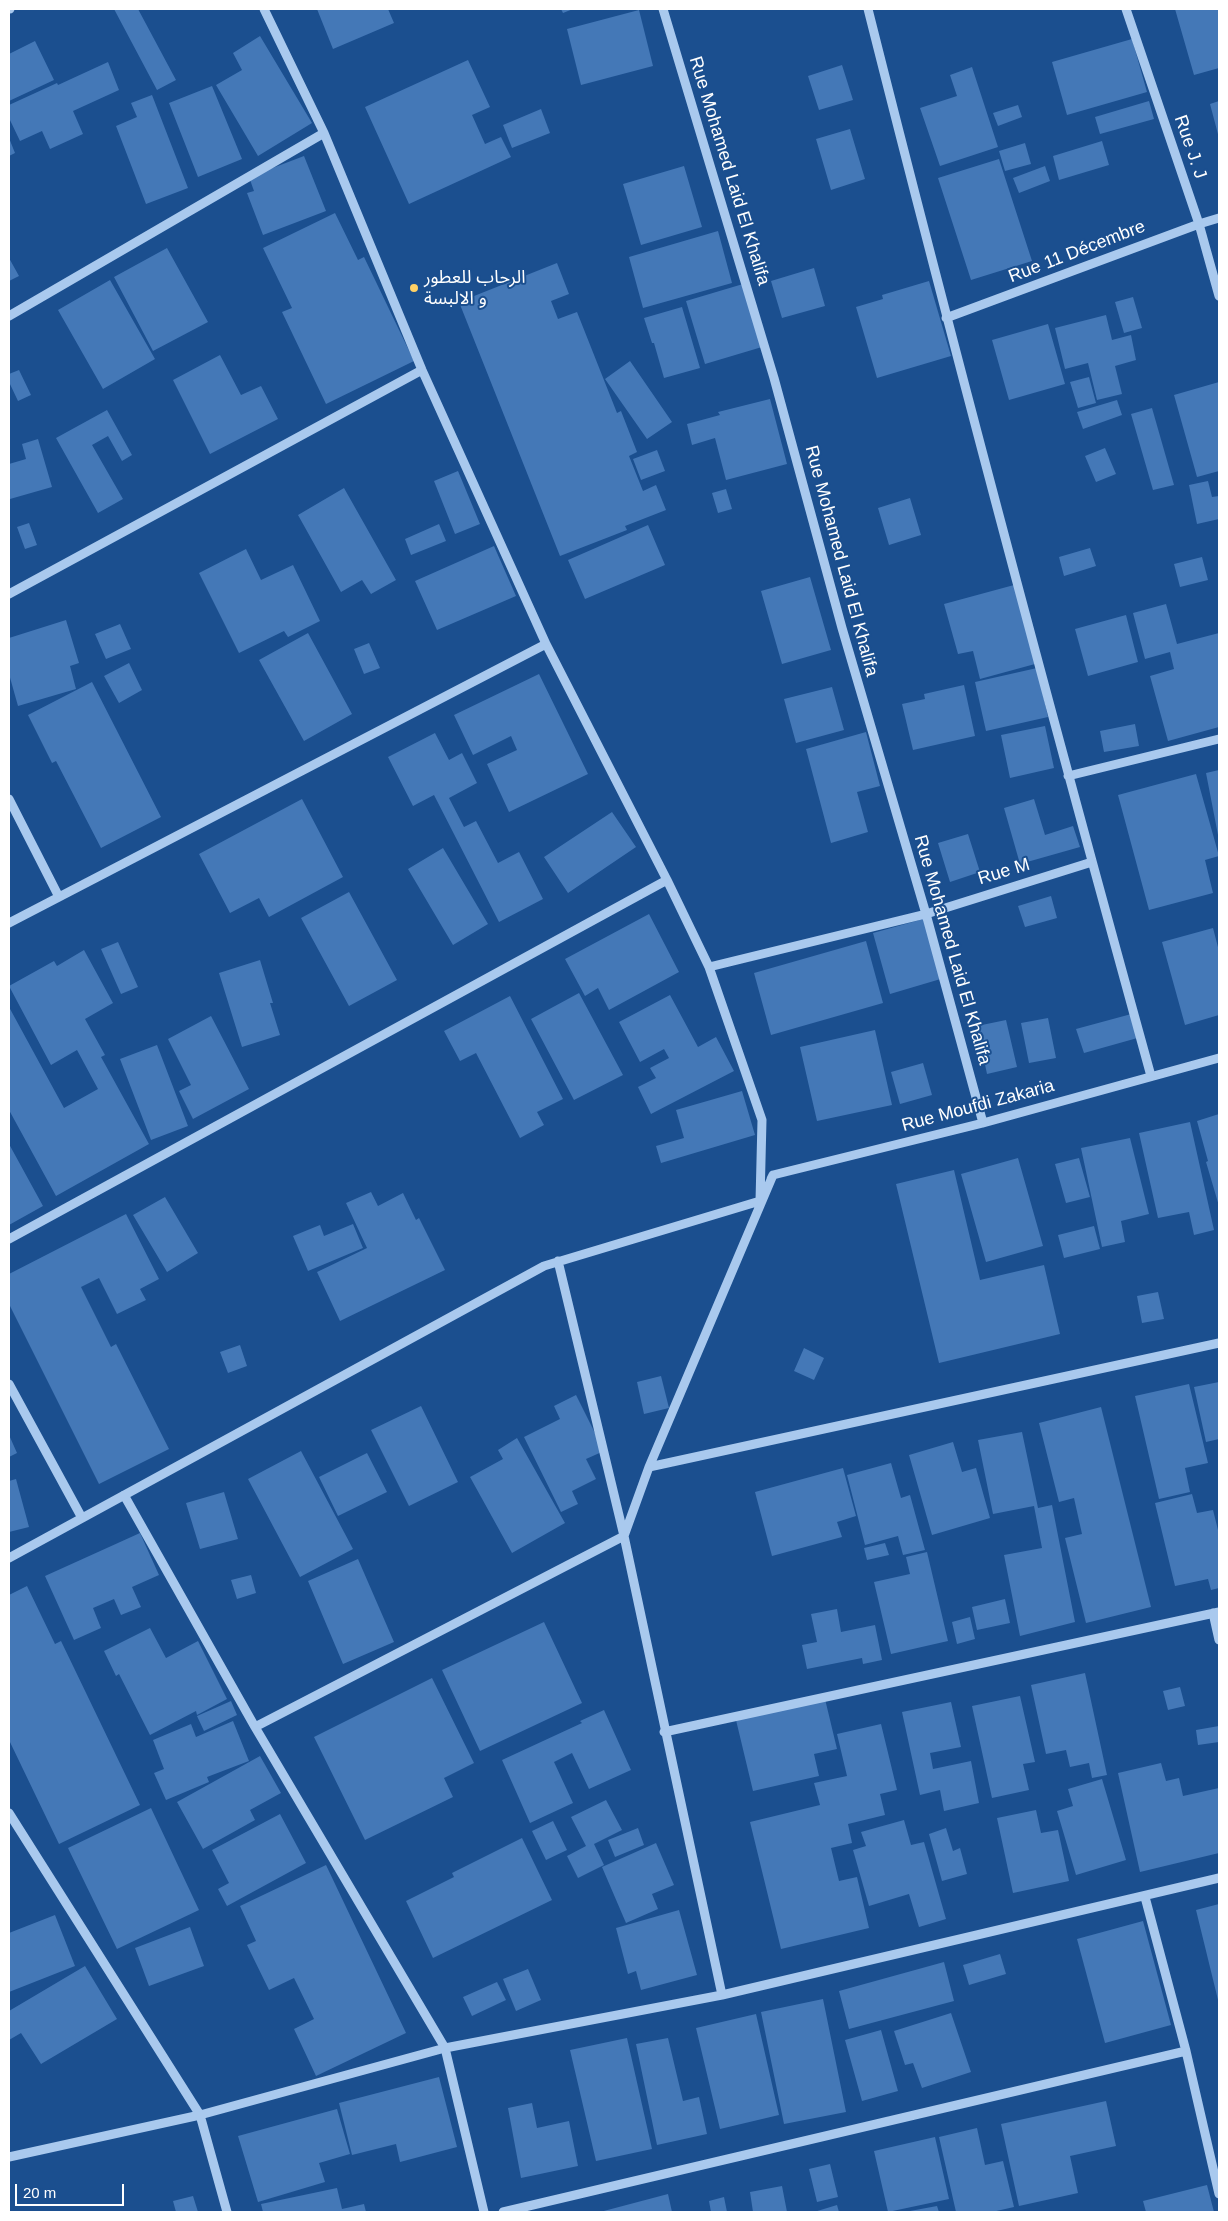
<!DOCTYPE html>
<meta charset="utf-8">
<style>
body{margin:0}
#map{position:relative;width:1228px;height:2221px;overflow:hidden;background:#1b4f8f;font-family:Arial,sans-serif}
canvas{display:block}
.frame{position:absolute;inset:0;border:10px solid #fff;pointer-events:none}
.scale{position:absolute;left:15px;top:2184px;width:109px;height:22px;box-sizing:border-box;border:2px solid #fff;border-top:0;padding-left:6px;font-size:15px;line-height:18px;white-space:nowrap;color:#fff;-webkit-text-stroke:4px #1b4f8f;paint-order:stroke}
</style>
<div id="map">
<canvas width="1228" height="2221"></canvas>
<div class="frame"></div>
<div class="scale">20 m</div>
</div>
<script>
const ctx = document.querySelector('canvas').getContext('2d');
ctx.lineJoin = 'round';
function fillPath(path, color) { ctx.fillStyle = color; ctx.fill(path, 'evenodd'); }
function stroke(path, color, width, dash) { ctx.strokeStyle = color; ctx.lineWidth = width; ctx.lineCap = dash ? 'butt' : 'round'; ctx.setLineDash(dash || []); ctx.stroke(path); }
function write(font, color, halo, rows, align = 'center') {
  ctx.font = font + ' Arial,"Noto Sans Arabic",sans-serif'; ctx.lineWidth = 4; ctx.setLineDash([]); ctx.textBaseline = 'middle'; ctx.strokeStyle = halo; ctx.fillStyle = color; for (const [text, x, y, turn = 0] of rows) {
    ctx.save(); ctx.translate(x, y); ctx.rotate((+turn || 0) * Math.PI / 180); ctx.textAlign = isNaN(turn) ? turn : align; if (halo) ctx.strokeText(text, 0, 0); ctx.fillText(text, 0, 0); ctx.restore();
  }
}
fillPath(new Path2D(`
 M114 9H138L176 80 157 90Z
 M317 9H388L394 23 333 49Z
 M561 9H573L563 13Z
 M1175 9H1219V68L1194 75Z
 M639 10 653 66 581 85 567 29Z
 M260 36 312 123 258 156 216 85 242 70 233 53Z
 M1132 39 1147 92 1067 115 1052 62Z
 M35 41 54 80 9 101V54Z
 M468 60 490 107 472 115 485 144 501 137 511 157 409 204 365 107Z
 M108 62 119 90 73 111 83 134 50 149 42 131 20 141 9 118V105L57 83 58 85Z
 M842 65 853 100 819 110 808 76Z
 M972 67 998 147 940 166 920 108 957 96 950 75Z
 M212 86 242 159 198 177 169 103Z
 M152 95 188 188 146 204 116 126 137 117 131 103Z
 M1149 101 1154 119 1100 134 1095 117Z
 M1219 101V138L1210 104Z
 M1018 105 1022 117 998 126 993 113Z
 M541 109 550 133 512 148 503 125Z
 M850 129 865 179 831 190 816 139Z
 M9 138 15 153 9 156Z
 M1102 141 1109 165 1059 180 1053 156Z
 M1025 143 1031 164 1005 171 999 151Z
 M304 156 326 211 263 235 247 193 254 191 249 177Z
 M999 159 1032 261 971 280 938 178Z
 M684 166 702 227 641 245 623 184Z
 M1045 166 1050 181 1019 193 1013 178Z
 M335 213 358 260 364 257 414 361 326 404 282 312 292 308 263 248Z
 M718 231 732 283 643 308 629 257Z
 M167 248 208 322 153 351 114 277Z
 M9 258 19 276 9 281Z
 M557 263 569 294 551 301 558 319 577 312 617 413 621 411 637 452 629 456 643 491 656 485 666 510 625 526 627 530 560 556 459 302Z
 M814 268 825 306 782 318 771 281Z
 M110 280 155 359 103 389 58 310Z
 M929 281 951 356 877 378 856 307 883 299 882 295Z
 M743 284 762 347 705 364 686 301Z
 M1133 297 1142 328 1124 333 1115 302Z
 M682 307 700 368 664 378 654 343H652L644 318Z
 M1106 315 1112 340 1131 335 1136 360 1115 366 1122 394 1097 400 1088 363 1065 369 1055 328Z
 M1048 324 1065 384 1009 400 992 340Z
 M220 355 241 395 261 386 278 419 210 454 173 380Z
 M630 361 672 422 647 439 605 379Z
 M19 370 31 395 18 401 9 382V374Z
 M1089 377 1096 403 1078 408 1070 382Z
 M1219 382V471L1197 477 1174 395Z
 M770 399 787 464 726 480 715 438 692 445 687 424 720 415 718 412Z
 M1117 400 1122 415 1083 429 1077 412Z
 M1152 408 1174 485 1153 490 1131 414Z
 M107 410 132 455 122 461 108 436 92 445 123 499 98 513 56 438Z
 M38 439 52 487 10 499 9 464 26 459 22 444Z
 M1105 448 1116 474 1096 482 1085 456Z
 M657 450 665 471 641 480 633 459Z
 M458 471 480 524 455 534 434 481Z
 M1208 481 1212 497 1219 496V519L1197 524 1189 485Z
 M344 488 396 580 371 594 362 580 341 592 298 515Z
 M726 489 732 509 718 513 712 493Z
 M910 498 921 535 889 545 878 508Z
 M29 523 37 545 25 549 17 527Z
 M439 524 446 541 411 555 405 539Z
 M648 525 665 565 585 599 568 560Z
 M494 546 516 596 437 630 415 581Z
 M1090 548 1096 566 1064 576 1059 557Z
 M246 549 261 580 293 565 320 621 288 637 284 631 239 653 199 573Z
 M1202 557 1208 580 1180 587 1174 564Z
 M810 577 831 650 782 664 761 591Z
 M1014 585 1035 664 980 679 973 651 958 654 944 604Z
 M1166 604 1177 644 1219 633V727L1168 741 1150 676 1174 669 1170 652 1145 659 1133 613Z
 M1126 615 1138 662 1088 676 1075 629Z
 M66 620 79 663 70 666 76 689 18 706 9 674V638Z
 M120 624 131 649 106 659 95 634Z
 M308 633 352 714 304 741 259 660Z
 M369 643 380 668 364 674 354 649Z
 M129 663 142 690 119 703 104 676Z
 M1037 668 1048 717 986 731 975 682Z
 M539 674 588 774 509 812 487 764 517 750 511 736 473 755 454 715Z
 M92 682 161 817 101 848 56 761 52 763 28 715Z
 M964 685 975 736 913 750 902 704 925 699 924 694Z
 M832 687 844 730 796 743 784 699Z
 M1135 724 1139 746 1104 752 1100 731Z
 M1045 726 1054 768 1010 778 1001 735Z
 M866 732 880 786 857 792 868 832 831 843 806 749Z
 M435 733 449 760 462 753 477 783 449 798 464 827 476 821 498 863 519 852 543 899 499 922 434 795 413 806 388 757Z
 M1219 770V835H1218L1206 773Z
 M1196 774 1219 856 1205 860 1213 893 1149 910 1118 795Z
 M302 799 343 877 269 917 259 898 230 913 199 854Z
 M1034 799 1045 835 1073 826 1080 847 1020 864 1004 808Z
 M612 812 636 847 568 893 544 857Z
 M968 834 980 872 950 882 938 843Z
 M443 848 488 924 453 945 408 869Z
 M349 892 397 980 349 1006 301 918Z
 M1051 896 1057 918 1025 927 1018 906Z
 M649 914 679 972 609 1010 598 988 585 996 565 959Z
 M927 918 944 978 890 994 873 933Z
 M1213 928 1219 951V1015L1185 1025 1162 942Z
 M866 941 883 1003 771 1035 754 973Z
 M118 942 138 987 121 994 101 949Z
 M84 950 113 1003 85 1019 105 1055 101 1057 149 1144 56 1196 9 1110V1007L64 1108 98 1089 77 1050 51 1065 9 986 54 961 57 966Z
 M260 960 273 1003H270L280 1035 242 1047 219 973Z
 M579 993 623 1075 574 1100 531 1019Z
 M670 995 698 1047 716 1037 734 1071 651 1114 638 1087 656 1078 650 1068 669 1058 664 1049 640 1062 619 1022Z
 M510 996 563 1099 537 1112 544 1125 520 1138 476 1053 460 1061 444 1031Z
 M1135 1013 1141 1037 1084 1053 1076 1029Z
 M211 1016 249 1089 193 1119 179 1091 191 1085 168 1039Z
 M1048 1018 1056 1058 1029 1063 1021 1023Z
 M1006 1020 1017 1067 987 1074 977 1026Z
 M875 1030 892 1105 817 1121 800 1047Z
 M157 1045 188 1126 151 1140 120 1059Z
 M923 1063 932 1095 900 1104 891 1072Z
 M742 1091 755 1135 661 1163 656 1146 684 1138 676 1110Z
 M1219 1114V1206L1206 1162 1208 1161 1197 1121Z
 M1190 1122 1214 1230 1194 1235 1189 1212 1158 1218 1139 1133Z
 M1130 1138 1149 1214 1121 1221 1125 1242 1102 1247 1081 1148Z
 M9 1144 43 1206 9 1225Z
 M1018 1158 1043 1246 986 1262 961 1174Z
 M1079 1158 1090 1197 1066 1203 1055 1164Z
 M954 1170 980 1280 1044 1265 1060 1334 939 1363 896 1184Z
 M371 1192 378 1206 403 1193 416 1220 419 1218 445 1270 340 1321 317 1272 367 1248 346 1203Z
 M165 1197 198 1253 167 1272 133 1215Z
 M126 1214 159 1279 140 1289 146 1300 117 1314 99 1278 81 1287 111 1347 116 1344 169 1449 99 1484 9 1304V1274Z
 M353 1224 363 1248 308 1271 293 1236 320 1225 324 1236Z
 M1094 1226 1100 1249 1064 1258 1058 1235Z
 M1158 1292 1164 1319 1142 1323 1137 1296Z
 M240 1345 247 1366 228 1373 220 1352Z
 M804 1348 824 1358 814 1380 794 1371Z
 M661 1376 669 1408 644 1414 637 1382Z
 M1219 1382V1439L1206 1442 1194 1387Z
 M1189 1384 1208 1463 1185 1468 1190 1492 1159 1499 1135 1396Z
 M576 1395 604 1451 586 1459 596 1479 572 1491 578 1504 561 1512 524 1437 560 1419 554 1406Z
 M421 1406 458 1482 409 1506 371 1430Z
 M1101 1407 1151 1607 1086 1623 1065 1538 1082 1534 1074 1498 1059 1502 1039 1423Z
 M1022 1432 1038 1508 1052 1505 1075 1622 1020 1636 1004 1555 1042 1548 1034 1506 993 1514 978 1440Z
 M9 1435 17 1453 9 1457Z
 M517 1438 565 1523 512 1553 470 1477 503 1459 498 1450Z
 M953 1442 962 1472 976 1468 990 1518 932 1535 909 1455Z
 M301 1451 353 1549 300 1577 248 1479Z
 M367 1453 387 1492 338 1516 319 1477Z
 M891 1463 901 1498 910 1495 925 1550 903 1555 898 1536 865 1545 847 1475Z
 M843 1468 856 1516 837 1522 842 1537 772 1556 755 1492Z
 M16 1479 29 1527 9 1532V1481Z
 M224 1492 238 1539 200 1549 186 1503Z
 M1192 1494 1197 1513 1213 1510 1219 1534V1588L1211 1590 1208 1579 1175 1586 1155 1503Z
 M140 1533 159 1575 132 1587 141 1607 121 1615 114 1599 93 1608 101 1628 74 1640 45 1576Z
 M885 1543 889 1555 867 1560 864 1548Z
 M927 1552 948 1641 891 1654 874 1582 910 1574 906 1557Z
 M358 1559 394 1642 343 1664 308 1581Z
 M251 1575 256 1593 237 1599 231 1580Z
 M27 1586 55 1644 61 1641 140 1805 59 1844 9 1740V1595Z
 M1005 1599 1010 1623 977 1630 972 1607Z
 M837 1609 841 1632 875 1625 882 1660 863 1664 862 1658 807 1669 802 1645 817 1642 811 1614Z
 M970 1617 975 1639 957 1644 952 1622Z
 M544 1622 582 1703 480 1751 442 1670Z
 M150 1628 166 1658 198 1641 227 1699 197 1715 196 1711 150 1735 119 1674 116 1676 104 1651Z
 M1085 1673 1107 1775 1092 1778 1089 1763 1070 1767 1066 1750 1046 1754 1031 1685Z
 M432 1678 474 1763 444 1778 453 1797 365 1840 314 1737Z
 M1180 1687 1185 1706 1168 1710 1163 1691Z
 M1020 1696 1035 1762 1023 1764 1029 1790 992 1798 972 1706Z
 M825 1699 837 1749 814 1754 819 1776 753 1791 736 1720Z
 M231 1701 237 1715 204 1731 197 1716Z
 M951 1702 961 1747 930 1753 933 1769 971 1761 979 1803 944 1811 940 1790 920 1795 902 1712Z
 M604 1710 631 1770 589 1789 572 1753 554 1762 573 1803 530 1823 502 1760 582 1723 580 1721Z
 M233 1721 249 1761 207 1777 209 1782 166 1800 154 1773 164 1769 153 1740 191 1724 196 1737Z
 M881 1724 897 1790 880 1794 885 1815 848 1824 852 1843 831 1848 839 1881 857 1877 869 1928 781 1949 750 1822 820 1805 814 1783 847 1776 837 1734Z
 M1219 1726V1742L1198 1745 1196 1730Z
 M260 1756 281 1793 250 1810 255 1820 203 1849 177 1802Z
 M1161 1763 1166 1781 1179 1778 1183 1796 1219 1788V1853L1140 1872 1118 1773Z
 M1102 1779 1126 1860 1076 1875 1057 1811 1073 1806 1068 1789Z
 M606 1800 622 1830 594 1844 604 1865 578 1878 567 1856 586 1846 571 1817Z
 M151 1808 199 1910 117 1949 68 1848Z
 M1036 1810 1041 1833 1058 1830 1069 1881 1013 1893 997 1818Z
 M280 1814 306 1863 227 1906 218 1889 229 1883 212 1850Z
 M904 1820 911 1845 924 1842 946 1919 919 1927 909 1894 869 1906 853 1850 866 1846 861 1832Z
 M553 1821 567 1850 546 1860 532 1831Z
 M638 1828 644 1845 615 1857 608 1840Z
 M946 1828 953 1851 960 1848 967 1874 942 1881 929 1834Z
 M522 1838 552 1900 433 1958 406 1901 454 1877 452 1873Z
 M656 1843 674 1885 652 1894 658 1909 626 1923 602 1867Z
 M326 1865 406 2033 316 2076 294 2029 314 2019 294 1978 269 1990 247 1945 256 1941 240 1906Z
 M1219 1904V2004L1196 1910Z
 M679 1910 697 1975 641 1990 636 1971 628 1974 616 1928Z
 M55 1915 75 1966 9 1992V1933Z
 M1143 1921 1171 2025 1105 2043 1077 1939Z
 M190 1927 204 1966 149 1986 135 1948Z
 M1000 1954 1006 1974 969 1985 963 1965Z
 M944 1962 954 2001 849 2029 839 1991Z
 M85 1966 117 2019 41 2064 21 2033 9 2040V2011Z
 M528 1969 541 2000 516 2011 503 1979Z
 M497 1982 506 2000 472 2016 463 1997Z
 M823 1999 846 2112 784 2124 761 2012Z
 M951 2013 971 2072 922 2088 913 2063 905 2065 894 2031Z
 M756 2014 779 2115 720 2129 696 2028Z
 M881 2030 898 2091 862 2101 845 2040Z
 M627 2038 652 2149 596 2161 570 2050Z
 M668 2038 683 2101 699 2097 707 2134 657 2145 636 2044Z
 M439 2077 457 2147 400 2162 396 2144 352 2155 339 2103Z
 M1106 2101 1116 2146 1070 2156 1078 2193 1019 2206 1001 2124Z
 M532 2103 537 2128 569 2121 578 2166 521 2178 508 2108Z
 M337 2109 350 2154 319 2163 325 2182 258 2202 238 2136Z
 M977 2128 985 2165 1003 2161 1014 2207 992 2212H956L939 2137Z
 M935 2137 949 2199 888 2212 874 2151Z
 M830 2164 838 2197 817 2202 809 2169Z
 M1207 2185 1214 2212H1146L1143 2201Z
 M782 2186 787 2212H753L750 2192Z
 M337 2188 342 2209 364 2204 366 2212H263L261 2204Z
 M668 2194 672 2212H600Z
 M193 2196 198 2212H176L173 2201Z
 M724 2197 727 2212H711L709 2201Z
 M837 2205 839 2212H814Z
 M937 2206 939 2212H911L910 2211Z`), '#4478b7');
stroke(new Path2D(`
 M9 9H10
 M264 9 324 133 422 370 546 644 667 880 709 967 762 1120 760 1201
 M663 9 774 378 842 628 926 914 983 1123
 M868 9C958 366 1053 721 1151 1076
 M1126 9 1199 224 1219 296
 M9 316 324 133
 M946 318 1199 224 1219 218
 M9 594 422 370
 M1068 776 1219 739
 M9 799 59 897
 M9 923 546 644
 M709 967 926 914 1092 862
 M771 1179 773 1175 983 1123 1219 1058
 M9 1239 667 880
 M9 1384 82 1518
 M649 1467 1219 1343
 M124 1495 255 1727
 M9 1558 544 1266 760 1201
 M1213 1613 1219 1640
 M664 1732 1219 1612
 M9 1813 200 2115 227 2212
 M1145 1897 1186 2051 1219 2194
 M722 1995 624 1536 649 1467 773 1175
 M9 2157 200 2115 445 2048 722 1995 1219 1878
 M484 2212 445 2048 255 1727 624 1536 558 1261
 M503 2212 1186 2051`), '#a9c9ee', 9);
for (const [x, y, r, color] of [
 [414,288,5,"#ffd166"]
]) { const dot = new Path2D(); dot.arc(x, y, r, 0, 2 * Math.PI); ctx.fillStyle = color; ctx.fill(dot); stroke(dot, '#1b4f8f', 2); }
write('18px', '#fff', '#1b4f8f', [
 ["Rue J. J",1190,147,71],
 ["Rue Mohamed Laid El Khalifa",729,171,73],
 ["Rue 11 Décembre",1077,252,-21],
 ["Rue Mohamed Laid El Khalifa",841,561,75],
 ["Rue M",1004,872,-17],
 ["Rue Mohamed Laid El Khalifa",952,950,74],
 ["Rue Moufdi Zakaria",978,1106,-15]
]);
write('18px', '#fff', '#1b4f8f', [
 ["الرحاب للعطور",424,278],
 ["و الالبسة",424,299]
], 'left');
</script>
